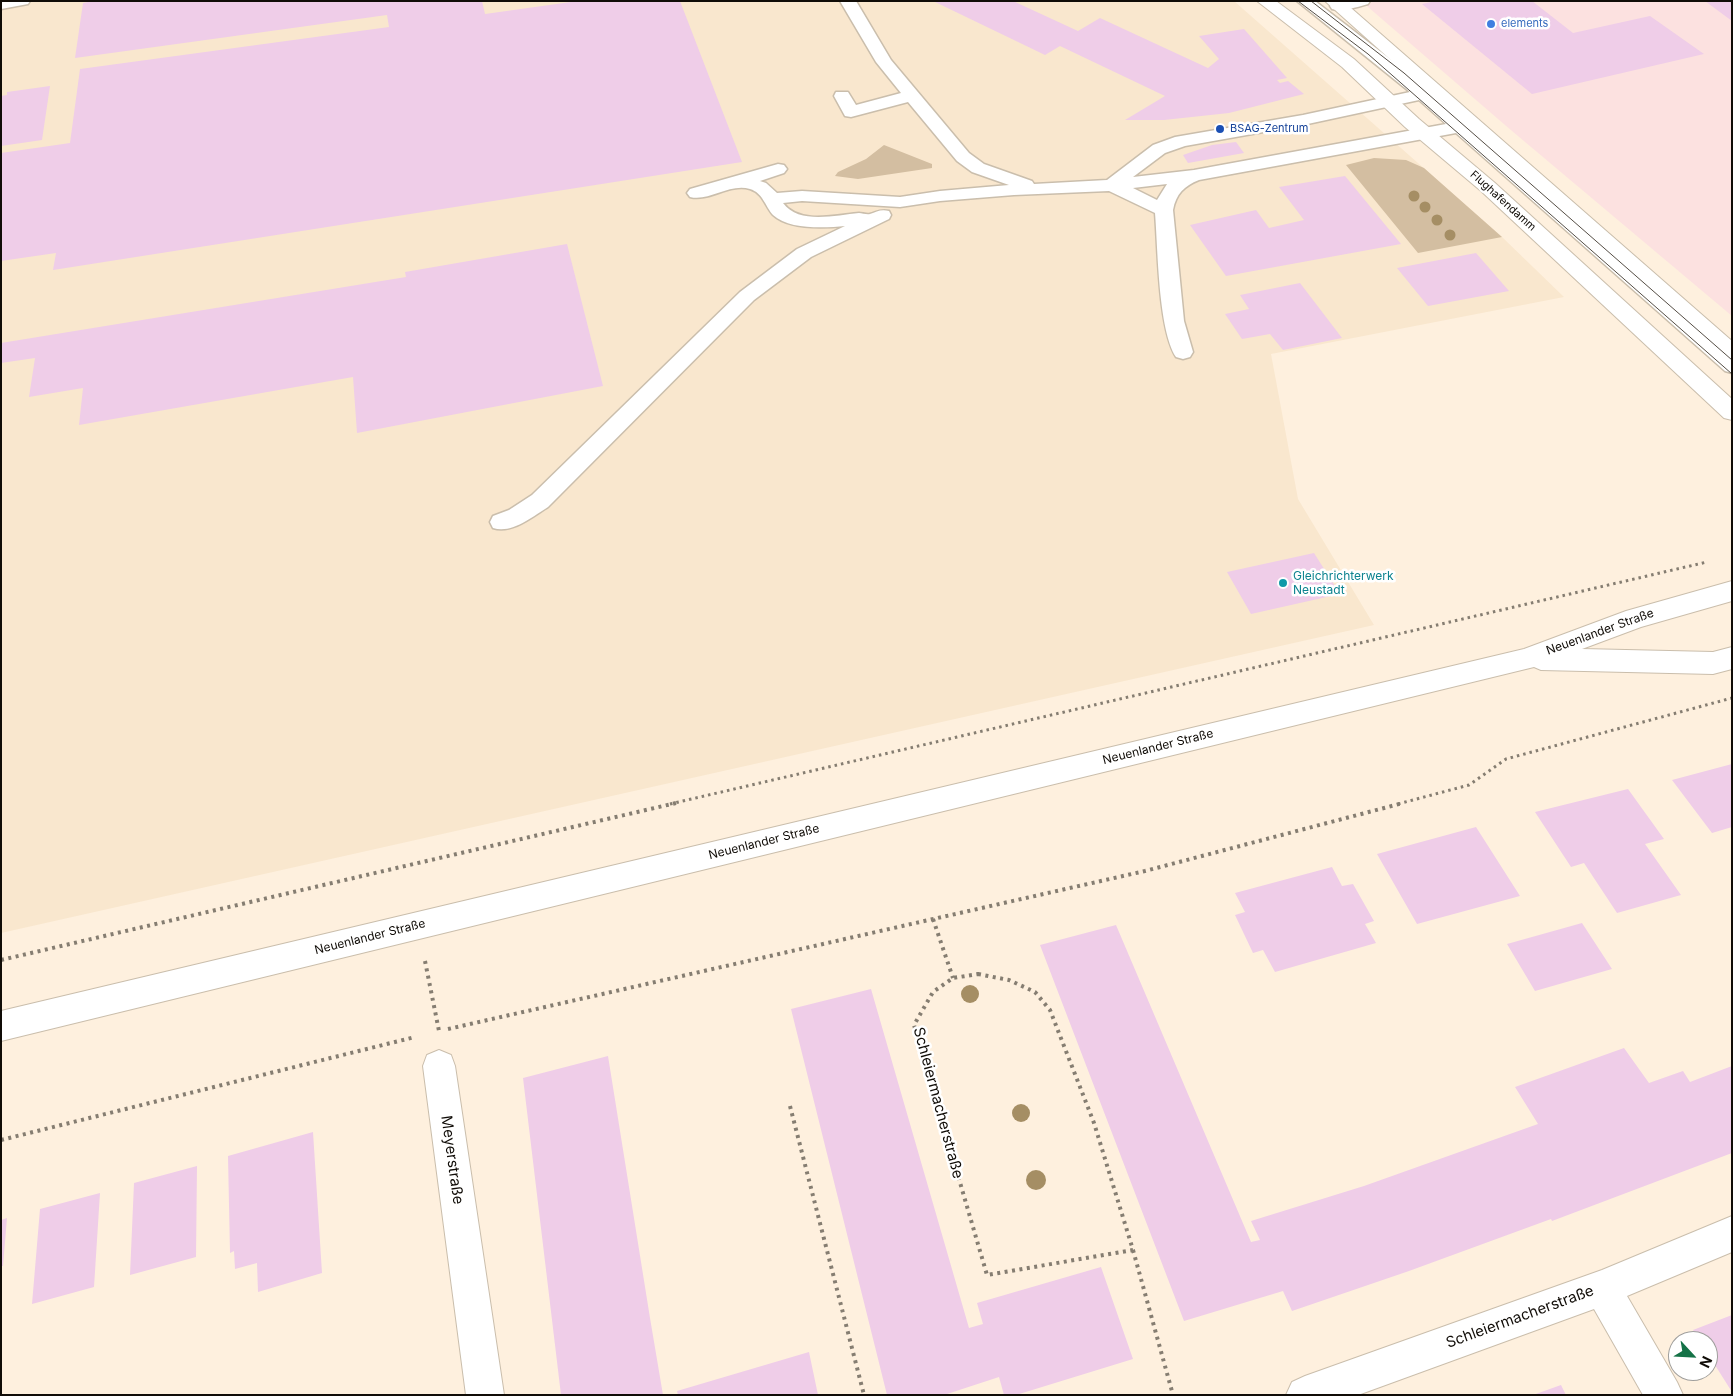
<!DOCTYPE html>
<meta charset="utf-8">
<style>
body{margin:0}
#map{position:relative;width:1733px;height:1396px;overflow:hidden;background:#fef0de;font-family:Inter,sans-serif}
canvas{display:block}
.frame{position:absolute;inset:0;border:2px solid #100c07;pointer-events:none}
.north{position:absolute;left:1668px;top:1331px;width:50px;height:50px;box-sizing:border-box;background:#fff;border:1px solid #9f9e9c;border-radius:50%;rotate:115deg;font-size:14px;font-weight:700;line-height:20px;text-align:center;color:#100c07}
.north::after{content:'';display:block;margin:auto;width:18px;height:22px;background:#157247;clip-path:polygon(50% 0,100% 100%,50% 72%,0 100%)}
</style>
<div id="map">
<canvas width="1733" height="1396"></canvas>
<div class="frame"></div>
<div class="north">N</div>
</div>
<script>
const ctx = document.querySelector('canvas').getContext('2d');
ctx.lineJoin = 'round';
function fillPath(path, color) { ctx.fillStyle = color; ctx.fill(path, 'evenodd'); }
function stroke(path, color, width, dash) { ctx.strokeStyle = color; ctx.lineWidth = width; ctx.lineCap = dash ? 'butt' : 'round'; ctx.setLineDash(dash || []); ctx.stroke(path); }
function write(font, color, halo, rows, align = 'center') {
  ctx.font = font + ' Inter,sans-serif'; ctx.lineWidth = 5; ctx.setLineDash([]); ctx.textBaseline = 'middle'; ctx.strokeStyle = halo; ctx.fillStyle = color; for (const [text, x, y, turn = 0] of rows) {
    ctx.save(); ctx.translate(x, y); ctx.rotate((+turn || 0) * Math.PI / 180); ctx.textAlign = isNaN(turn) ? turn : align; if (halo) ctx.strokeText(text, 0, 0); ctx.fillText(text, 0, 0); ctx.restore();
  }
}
fillPath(new Path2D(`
 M1361 1H1732V316L1512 131Z`), '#fce1e0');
fillPath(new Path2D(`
 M1 1H1234L1502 237 1564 297 1271 354 1298 499 1374 625 1 933Z`), '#f9e7ce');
fillPath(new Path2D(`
 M884 145 932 164V168L858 179 835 176 838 172 866 159Z
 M1374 158 1406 160 1424 168 1502 237 1418 253 1346 165Z`), '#d3bea1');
fillPath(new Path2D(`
 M93 1H482L485 14 578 1H680L742 162 53 270 56 253 1 261V153L70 143 80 69 389 27 387 15 75 58 83 3Z
 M933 1H1013L1078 31 1100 18 1208 68 1219 59 1199 36 1244 29 1287 78 1277 80 1280 83 1288 81 1304 94 1229 113 1164 120H1125L1165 96 1060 46 1045 55Z
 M1436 1H1532L1573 33 1650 16 1704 54 1532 94 1422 4Z
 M1705 1H1732V21Z
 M50 86 42 140 1 146V96L7 95V92Z
 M1236 142 1244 153 1188 163 1183 155 1212 145Z
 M1345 176 1401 244 1226 276 1190 225 1256 210 1269 228 1304 220 1279 187Z
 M567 244 603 386 357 433 353 377 79 425 83 388 29 397 35 358 1 363V343L406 277 405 272Z
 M1476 253 1509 291 1428 306 1397 268Z
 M1300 283 1342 338 1283 350 1270 334 1242 339 1225 314 1249 309 1240 295Z
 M1314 553 1340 594 1251 614 1227 572Z
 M1732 764V827L1712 833 1672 780Z
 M1628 789 1664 839 1645 844 1681 895 1617 913 1584 863 1571 867 1535 812Z
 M1476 827 1520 896 1417 924 1377 854Z
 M1332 867 1342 886 1353 884 1374 921 1365 924 1376 943 1275 972 1263 950 1253 953 1235 915 1245 912 1235 893Z
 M1582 923 1612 969 1535 991 1507 944Z
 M1116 925 1251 1242 1260 1240 1251 1221 1364 1186 1538 1124 1515 1087 1624 1048 1649 1083 1683 1071 1690 1082 1732 1066V1153L1552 1221 1551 1219 1409 1271 1292 1311 1283 1291 1184 1321 1040 945Z
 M871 989 969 1328 983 1324 977 1303 1101 1267 1133 1359 1016 1395H1004L999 1377 944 1395H887L791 1009Z
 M608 1056 650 1318 663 1395H561L523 1078Z
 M313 1132 322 1273 258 1292 257 1263 235 1269 234 1251 230 1253 228 1156Z
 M197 1166 196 1257 130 1275 134 1183Z
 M100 1193 94 1287 32 1304 40 1209Z
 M7 1218 3 1266H1V1220Z
 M1732 1315V1392L1708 1354V1341H1700L1693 1330Z
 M809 1352 818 1395H678L677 1391Z
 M1561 1385 1566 1395H1533Z`), '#efcde8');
const service = new Path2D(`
 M1 1H30L28 4 1 9Z
 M840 1H856L891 60 969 153 984 164 1032 181 1034 184 1107 180 1153 145 1175 137 1303 115 1410 92 1297 1H1315L1398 65 1426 89 1435 87 1441 88 1443 92 1441 96 1435 97 1463 121 1472 120 1478 121 1481 125 1478 129 1473 130 1732 355V373L1725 371 1456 133 1199 180C1184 186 1176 194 1173 210L1184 321 1193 352 1190 357 1183 359 1176 357C1158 329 1158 248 1155 213L1109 191 1014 195 940 201 900 207 802 201 783 203C799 225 836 215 859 213 862 213 867 215 870 214 877 212 880 209 889 211L891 215 889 219 811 257 754 300 548 507C532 517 512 534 493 528L490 522 493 516 509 510 532 495 740 292 797 249 845 226C825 228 789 230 773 215 765 206 763 193 750 189 729 183 709 202 690 197L687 193 690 189 778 164 784 165 787 169 784 173 760 181 766 183 777 193 802 191 900 197 940 191 1009 185 972 172 957 161 908 102 851 117 845 116 834 96 836 92H848L856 105 901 93 876 62ZM1419 100 1446 124 1194 170 1133 177 1165 153 1185 146 1303 125ZM1167 184 1157 200 1133 188Z
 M1338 1H1370L1368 4C1357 7 1343 12 1332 9L1330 6 1332 3Z`);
const minor = new Path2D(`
 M439 1050 451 1055 455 1066 504 1395H466L423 1066 427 1055Z
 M1732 1216V1252L1627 1296 1677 1382 1683 1395H1643L1594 1309 1358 1395H1286L1292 1382 1305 1376 1602 1270Z`);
const secondary = new Path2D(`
 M1257 1H1276L1354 59 1419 119 1495 183 1732 399V420L1724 418 1481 191 1405 127 1342 67Z
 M1325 1H1343L1732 341V360L1724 358Z
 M1732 581V601L1641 627 1582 649 1713 652 1732 647V669L1713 674 1541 670 1534 667 1 1041V1011L1524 649 1626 611Z`);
stroke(service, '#cabeac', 3);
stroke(minor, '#cabeac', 2);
stroke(secondary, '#cabeac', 2);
stroke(new Path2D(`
 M670 804 1707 562
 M1398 804 1469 785 1506 759 1732 698`), '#857d71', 3, [2.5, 4]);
stroke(new Path2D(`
 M933 919 953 978
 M1 960 676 803
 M425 961 439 1031
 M978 974 1009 980 1035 992 1050 1010 1094 1123 1133 1250 987 1275 914 1025 933 992 953 978Z
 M448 1029 1145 871 1403 803
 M790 1106 864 1395
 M1 1140 415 1037
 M1133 1250 1173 1395`), '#857d71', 4, [3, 4.5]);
fillPath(service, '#fff');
fillPath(minor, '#fff');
fillPath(secondary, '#fff');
stroke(new Path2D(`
 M1298 1 1368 54 1732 374
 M1311 1 1404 73 1732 360`), '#544d44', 1);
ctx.fillStyle = '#a58e64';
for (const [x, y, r] of [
 [1414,196,5.5],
 [1425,207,5.5],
 [1437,220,5.5],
 [1450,235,5.5],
 [970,994,9],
 [1021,1113,9],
 [1036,1180,10]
]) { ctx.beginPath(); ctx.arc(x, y, r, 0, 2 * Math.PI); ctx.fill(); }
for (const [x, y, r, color] of [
 [1491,24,5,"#3f7fe0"],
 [1220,129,5,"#1a4fb4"],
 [1283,583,5,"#0f9aa8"]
]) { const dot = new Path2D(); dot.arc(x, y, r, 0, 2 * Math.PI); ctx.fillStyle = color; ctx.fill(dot); stroke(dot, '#fff', 2); }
write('11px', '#366cbe', '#fff', [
 ["elements",1501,24]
], 'left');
write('11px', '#164399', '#fff', [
 ["BSAG-Zentrum",1230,129]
], 'left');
write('11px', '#100c07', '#fff', [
 ["Flughafendamm",1503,201,42]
]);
write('12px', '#0d838f', '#fff', [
 ["Gleichrichterwerk",1293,576],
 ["Neustadt",1293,590]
], 'left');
write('12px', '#100c07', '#fff', [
 ["Neuenlander Straße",1600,632,-20],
 ["Neuenlander Straße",1158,747,-14],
 ["Neuenlander Straße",764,842,-14],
 ["Neuenlander Straße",370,937,-14]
]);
write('15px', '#100c07', '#fff', [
 ["Schleiermacherstraße",938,1103,75],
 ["Meyerstraße",452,1160,82],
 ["Schleiermacherstraße",1520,1317,-20]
]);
</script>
